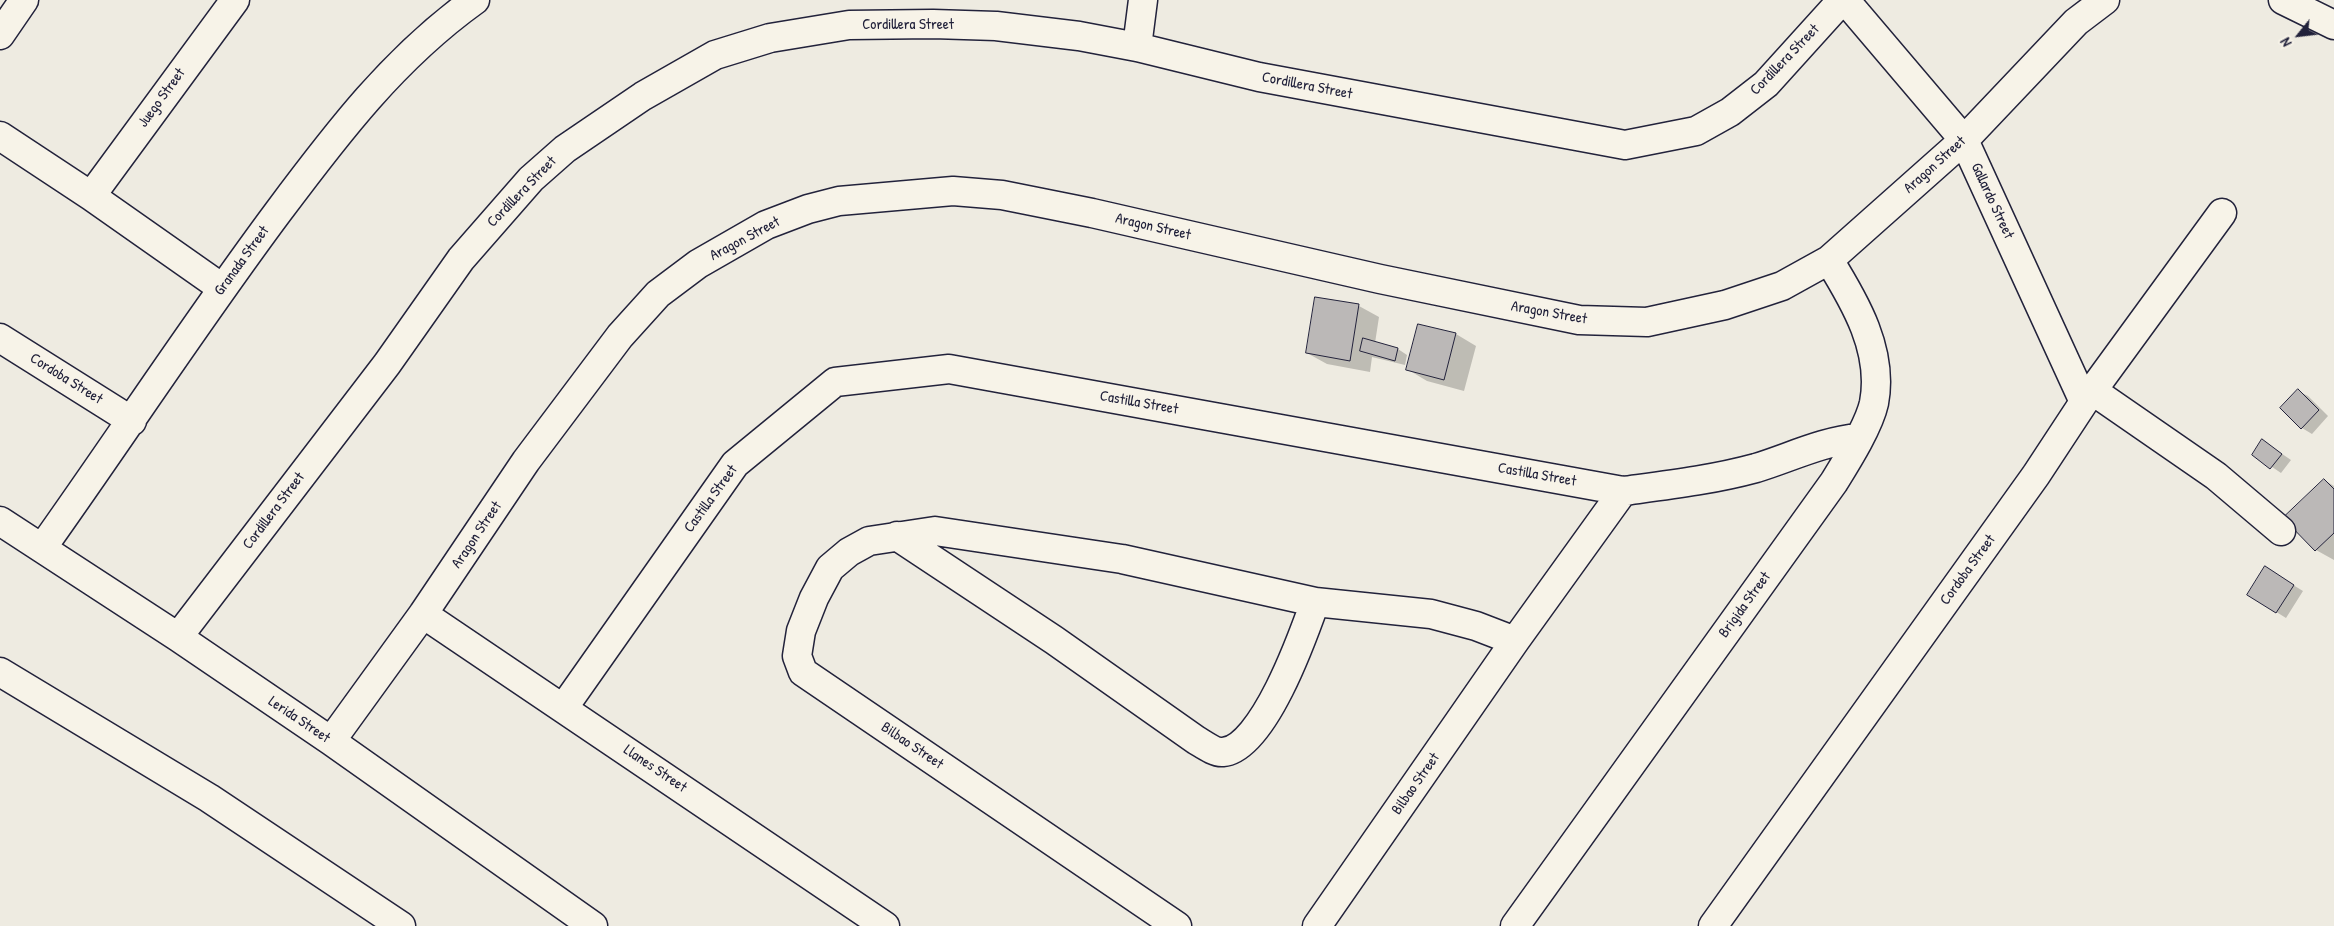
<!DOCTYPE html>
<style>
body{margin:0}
#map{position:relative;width:2334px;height:926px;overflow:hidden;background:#eeebe1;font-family:"Patrick Hand",sans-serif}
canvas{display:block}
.north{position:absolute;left:2274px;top:10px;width:50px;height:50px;-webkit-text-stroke:4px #f7f3e8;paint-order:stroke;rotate:241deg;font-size:14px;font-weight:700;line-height:20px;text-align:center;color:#22223b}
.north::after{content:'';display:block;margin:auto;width:18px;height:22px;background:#22223b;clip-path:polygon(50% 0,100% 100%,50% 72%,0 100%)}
</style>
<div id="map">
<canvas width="2334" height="926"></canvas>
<div class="north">N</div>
</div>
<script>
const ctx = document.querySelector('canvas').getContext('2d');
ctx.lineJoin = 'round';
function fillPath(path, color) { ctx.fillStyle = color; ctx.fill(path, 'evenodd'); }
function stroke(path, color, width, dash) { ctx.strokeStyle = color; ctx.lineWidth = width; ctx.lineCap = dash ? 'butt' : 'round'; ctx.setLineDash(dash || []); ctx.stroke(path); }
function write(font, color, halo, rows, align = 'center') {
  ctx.font = font + ' "Patrick Hand",sans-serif'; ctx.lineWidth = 4.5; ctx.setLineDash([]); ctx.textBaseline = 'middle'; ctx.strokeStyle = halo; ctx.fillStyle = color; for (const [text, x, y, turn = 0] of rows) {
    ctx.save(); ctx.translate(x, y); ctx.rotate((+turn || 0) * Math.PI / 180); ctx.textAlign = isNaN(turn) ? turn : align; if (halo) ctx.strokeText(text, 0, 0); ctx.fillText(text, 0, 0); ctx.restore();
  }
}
fillPath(new Path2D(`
 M1316 298 1359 306 1379 317 1375 343 1398 349 1407 355 1405 365 1372 357 1370 372 1327 364 1307 353Z
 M1456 334 1476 346 1464 391 1427 381 1407 369Z
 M2298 391 2308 396 2328 416 2312 434 2302 428 2281 408Z
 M2263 441 2291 460 2281 473 2253 454Z
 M2324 480 2334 486V560L2316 550Z
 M2275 574 2303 591 2286 618 2249 595Z`), '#0003');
const building = new Path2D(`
 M1315 297 1359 304 1350 361 1306 353Z
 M1418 324 1456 333 1444 380 1406 370Z
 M1363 338 1398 348 1395 361 1360 351Z
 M2298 389 2319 410 2301 429 2280 408Z
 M2262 439 2282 454 2270 469 2252 455Z
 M2324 479 2334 489V533L2315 551 2283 518Z
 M2265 566 2294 585 2276 613 2247 595Z`);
fillPath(building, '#bbb8b7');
stroke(building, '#22223b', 1);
const minor = new Path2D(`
 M1845 0 1964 140 2084 402
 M2283 0 2334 25
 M0 35 24 0
 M1137 47 1143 0
 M0 136 91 196 222 288
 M91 196 235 0
 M0 338 132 421
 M2093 391 2216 476 2281 531
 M0 521 178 637 331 741 593 926
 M897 536 1054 640 1196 740C1203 744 1215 753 1223 752 1263 749 1303 636 1315 602
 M42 548C121 437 196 322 278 212 337 133 394 58 475 0
 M423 614 885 926
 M178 637 387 364 461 259 531 179 565 149 643 96 715 55 770 38 849 25 933 24 996 26 1079 36 1137 47 1259 77 1625 145 1696 131 1730 112 1766 84 1842 0
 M0 672 209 798 401 926
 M564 707 735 464 835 382 949 369 1623 491C1668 485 1712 480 1756 468 1789 458 1823 441 1859 438
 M331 741 423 614 526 461 620 336 658 294 698 264 766 225 808 209 839 201 953 191 1002 195 1092 213 1380 279 1579 320 1647 322 1725 305 1782 286 1829 260 1964 140 2076 22 2105 0
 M1177 926 803 672 797 656 801 631 814 598 830 568 849 552 869 541 935 531 1122 559 1315 602 1431 614 1476 626 1515 641
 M1317 926 1515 641 1623 491
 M1515 926 1834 482C1847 461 1869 426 1874 403 1884 351 1855 302 1829 260
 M1713 926 2036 475 2084 402 2222 213`);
stroke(minor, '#22223b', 31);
stroke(minor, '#f7f3e8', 28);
write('15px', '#22223b', '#f7f3e8', [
 ["Cordillera Street",908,25],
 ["Cordillera Street",1785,60,-46],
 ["Cordillera Street",1307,86,11],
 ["Juego Street",162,98,-54],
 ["Aragon Street",1935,165,-42],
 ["Cordillera Street",522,192,-46],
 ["Gallardo Street",1992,201,65],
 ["Aragon Street",1153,227,13],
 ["Aragon Street",745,239,-28],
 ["Granada Street",242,261,-54],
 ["Aragon Street",1549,313,10],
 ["Cordoba Street",66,379,32],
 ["Castilla Street",1139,403,10],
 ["Castilla Street",1537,475,10],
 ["Castilla Street",711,499,-54],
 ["Cordillera Street",274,511,-53],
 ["Aragon Street",477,535,-56],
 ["Cordoba Street",1968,570,-54],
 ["Brigida Street",1745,605,-54],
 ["Lerida Street",299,720,34],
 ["Bilbao Street",912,746,34],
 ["Llanes Street",655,769,34],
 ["Bilbao Street",1416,784,-55]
]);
</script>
